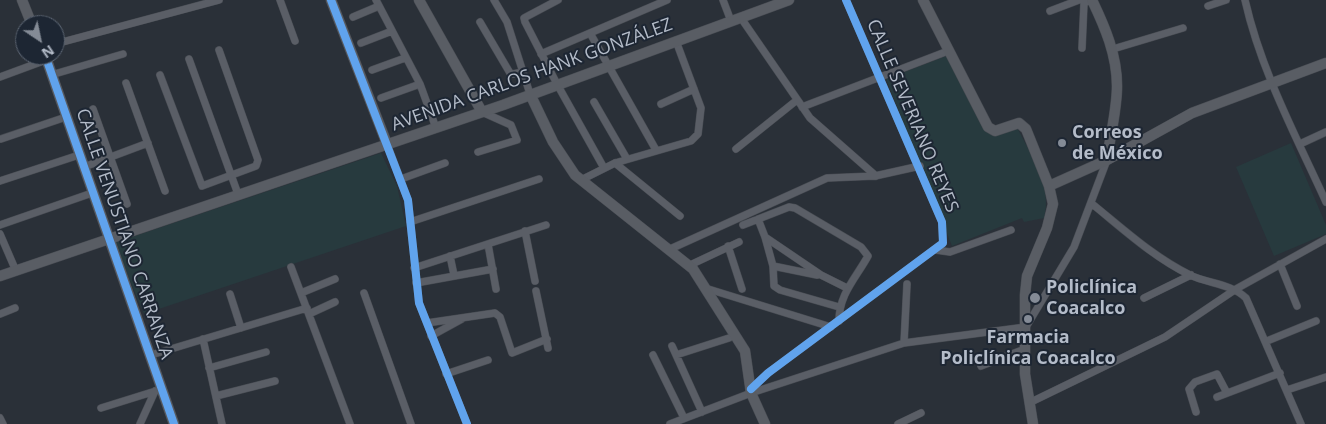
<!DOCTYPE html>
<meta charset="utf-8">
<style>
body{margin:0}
#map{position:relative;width:1326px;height:424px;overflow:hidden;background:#2a3038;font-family:"Open Sans",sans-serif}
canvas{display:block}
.north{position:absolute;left:15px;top:15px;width:50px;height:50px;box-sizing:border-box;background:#1d2633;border:1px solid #59626f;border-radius:50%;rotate:146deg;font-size:14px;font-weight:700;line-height:20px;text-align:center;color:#b4bcc9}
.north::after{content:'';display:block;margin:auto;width:18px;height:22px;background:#848b96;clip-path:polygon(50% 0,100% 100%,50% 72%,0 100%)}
</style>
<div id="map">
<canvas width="1326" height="424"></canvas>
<div class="north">N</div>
</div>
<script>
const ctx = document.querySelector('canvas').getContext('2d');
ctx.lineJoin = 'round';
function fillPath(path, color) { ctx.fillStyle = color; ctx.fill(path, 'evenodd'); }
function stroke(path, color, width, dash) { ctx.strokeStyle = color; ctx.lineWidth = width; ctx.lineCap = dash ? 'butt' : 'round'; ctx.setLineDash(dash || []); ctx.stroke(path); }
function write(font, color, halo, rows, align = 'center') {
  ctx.font = font + ' "Open Sans",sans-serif'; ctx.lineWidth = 4; ctx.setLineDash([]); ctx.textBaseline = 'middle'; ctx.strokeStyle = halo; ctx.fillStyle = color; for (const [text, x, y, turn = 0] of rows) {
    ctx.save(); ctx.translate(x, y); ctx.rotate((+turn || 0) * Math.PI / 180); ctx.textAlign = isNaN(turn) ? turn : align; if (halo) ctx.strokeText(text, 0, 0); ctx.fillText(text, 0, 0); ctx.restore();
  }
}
fillPath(new Path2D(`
 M946 56 986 131 1017 127C1030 154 1053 187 1044 218L1024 222 1022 218 952 246 886 79Z
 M1291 143 1326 225V234L1274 256 1236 167Z
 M381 153 397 186 406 226 144 314 114 243Z`), '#273a3e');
const street = new Path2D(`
 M280 0 295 41
 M376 0 420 84 436 128
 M494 0 507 22 530 94
 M558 0 524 18 525 22 557 84 604 168
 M723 0 731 21
 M1245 0C1261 71 1296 136 1326 202
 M1208 6 1226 0
 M1050 11 1079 0
 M353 17 379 6
 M741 18 810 118 876 176
 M480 22 510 73 513 74 523 72
 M590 33 656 150
 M361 43 392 31
 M55 44 219 0
 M1082 48 1084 3 1091 0
 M1113 49 1183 28
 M541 54 667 0
 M189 59 238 194
 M372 70 405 58
 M51 75 123 54
 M160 75 202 186 256 166 258 160 219 50
 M0 77 46 60
 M126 83 165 191
 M381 98 420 84
 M594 102 627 159
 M661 104 694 89
 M802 107 948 51
 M93 109 127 204
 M1 139 66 117
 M387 144 408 200 419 303 467 424
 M1300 144 1326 132
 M736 149 797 100
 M478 152 517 140 511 125 482 112
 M615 163 680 216
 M84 167 148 143
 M401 179 445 163
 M581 180 615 163 691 141 698 134 701 108 676 41
 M0 181 79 155
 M1091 203C1122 228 1153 257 1190 275 1209 284 1230 283 1246 298L1301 424
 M758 219 765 237 821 275 847 288
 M410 222 539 179
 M0 225 92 193
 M743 225 789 207 795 208 861 247 868 256C856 278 839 294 839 321
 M525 231 535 281
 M0 234 16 271
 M765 237 773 266 774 286 780 290 839 307
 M488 244 496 289
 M728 246 742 289
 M668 250 827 178 875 176 920 166
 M936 250 950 252 1011 230
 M450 256 454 275
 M1280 264 1297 306
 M688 266 739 242
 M773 266 817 275
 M291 267 350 424
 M414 268 546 225
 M416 283 493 269
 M705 288 831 327
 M536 291 548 348
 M301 293 335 279
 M364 293 411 424
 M230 294 241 328
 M1144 298 1191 275
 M0 314 15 308
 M309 314 335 302
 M427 323 495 313 500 317 512 353 547 339
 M431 336 462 319
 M203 339 222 424
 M1267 341 1316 321
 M904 343 907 284
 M672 346 702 412
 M151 355 307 308
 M653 355 684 418
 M676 355 729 338
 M981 366 1025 349
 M209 368 266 352
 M446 374 488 360
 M751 389 768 373 943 243 942 222 846 0
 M1287 390 1326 377
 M216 396 275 381
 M1217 397 1280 373
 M1029 403 1165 337 1236 289 1326 239
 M101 408 162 389
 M1196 412 1189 389 1195 382 1217 374 1227 393
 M0 418 3 424
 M140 424 155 391
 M670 424 751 393 904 343 1026 327 1074 247 1107 160
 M898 424 921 413`);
const secondary = new Path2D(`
 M22 0 32 25
 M331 0 387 144
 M419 0 482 112
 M923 0 988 127 995 131 1019 123 1026 129 1049 186 1053 204 1047 228 1027 276 1025 295V374L1033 424
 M1092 0C1105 27 1117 55 1117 86 1117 110 1110 136 1107 160
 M45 55 174 424
 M530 94 553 142 575 175 693 269 745 351 751 393 765 424
 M1049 186 1107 160 1192 113 1326 63
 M0 276 503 105 789 0`);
stroke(street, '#484c53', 8);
stroke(secondary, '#484c53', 11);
stroke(street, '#5a5e66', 7);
stroke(secondary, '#595d64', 10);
stroke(new Path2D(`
 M331 0 408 200 419 303 467 424
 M45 55 174 424
 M751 389 768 373 943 243 942 222 846 0`), '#60a3ed', 8);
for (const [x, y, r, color] of [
 [1062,143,5,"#848b96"],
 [1035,298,6,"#848b96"],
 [1028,319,5,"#848b96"]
]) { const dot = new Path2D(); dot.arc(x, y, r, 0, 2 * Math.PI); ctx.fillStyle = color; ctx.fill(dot); stroke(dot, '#1d2633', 2); }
write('18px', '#b4bcc9', '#1d2633', [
 ["AVENIDA CARLOS HANK GONZÁLEZ",532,75,-20],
 ["CALLE SEVERIANO REYES",912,116,67],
 ["CALLE VENUSTIANO CARRANZA",124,234,71]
]);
write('bold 18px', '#b4bcc9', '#1d2633', [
 ["Correos",1072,133],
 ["de México",1072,154],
 ["Policlínica",1046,288],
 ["Coacalco",1046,309],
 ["Farmacia",1028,338,"center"],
 ["Policlínica Coacalco",1028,359,"center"]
], 'left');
</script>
